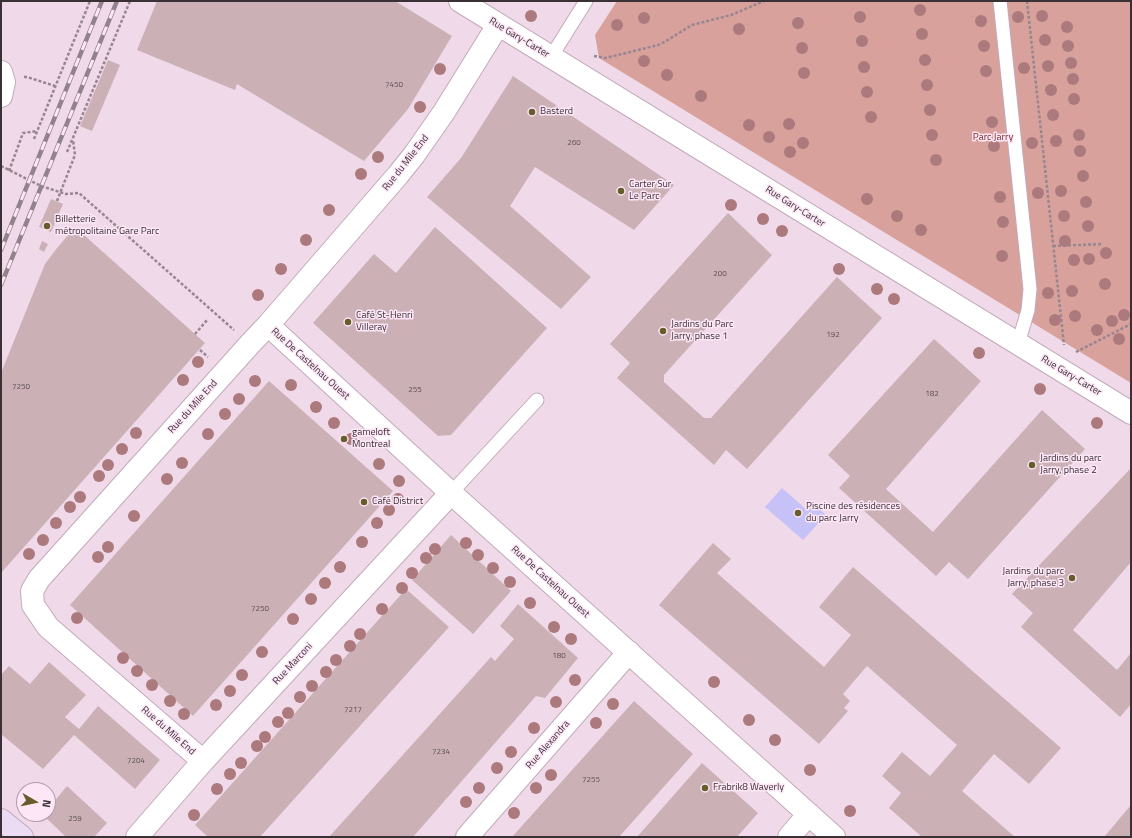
<!DOCTYPE html>
<meta charset="utf-8">
<style>
body{margin:0}
#map{position:relative;width:1132px;height:838px;overflow:hidden;background:#f0d9e8;font-family:"Titillium Web",sans-serif}
canvas{display:block}
.frame{position:absolute;inset:0;border:2px solid #3a3137;pointer-events:none}
.north{position:absolute;left:16px;top:782px;width:40px;height:40px;box-sizing:border-box;background:#fde6f6;border:1px solid #af9eaa;border-radius:50%;rotate:99deg;font-size:11px;font-weight:700;line-height:16px;text-align:center;color:#3a3137}
.north::after{content:'';display:block;margin:auto;width:14px;height:18px;background:#665d2a;clip-path:polygon(50% 0,100% 100%,50% 72%,0 100%)}
</style>
<div id="map">
<canvas width="1132" height="838"></canvas>
<div class="frame"></div>
<div class="north">N</div>
</div>
<script>
const ctx = document.querySelector('canvas').getContext('2d');
ctx.lineJoin = 'round';
function fillPath(path, color) { ctx.fillStyle = color; ctx.fill(path, 'evenodd'); }
function stroke(path, color, width, dash) { ctx.strokeStyle = color; ctx.lineWidth = width; ctx.lineCap = dash ? 'butt' : 'round'; ctx.setLineDash(dash || []); ctx.stroke(path); }
function write(font, color, halo, rows, align = 'center') {
  ctx.font = font + ' "Titillium Web",sans-serif'; ctx.lineWidth = 3; ctx.setLineDash([]); ctx.textBaseline = 'middle'; ctx.strokeStyle = halo; ctx.fillStyle = color; for (const [text, x, y, turn = 0] of rows) {
    ctx.save(); ctx.translate(x, y); ctx.rotate((+turn || 0) * Math.PI / 180); ctx.textAlign = isNaN(turn) ? turn : align; if (halo) ctx.strokeText(text, 0, 0); ctx.fillText(text, 0, 0); ctx.restore();
  }
}
fillPath(new Path2D(`
 M617 1H1131V383L599 58 595 35Z`), '#d9a19b');
fillPath(new Path2D(`
 M782 488 808 511 814 504 826 515 803 540 765 507Z`), '#c6c1f7');
fillPath(new Path2D(`
 M157 1H395L452 36 408 109 364 161 237 84 235 90 137 50Z
 M108 60 120 65 92 131 80 126Z
 M513 76 674 185 634 230 535 167 510 206 591 277 561 309 427 197 461 158Z
 M51 199 63 204 51 232 39 227Z
 M728 213 772 255 664 375V382L704 418H711L837 277 882 318 747 469 726 450 714 465 617 378 630 363 610 344Z
 M75 227 205 343 1 573V373L45 264 57 248Z
 M435 227 547 328 451 435 438 436 313 323 374 254 396 273Z
 M42 241 48 244 44 252 39 249Z
 M934 339 981 381 886 489 933 532 1042 410 1085 449 968 579 949 562 936 576 839 488 850 476 828 455Z
 M269 381 393 491 193 716 70 605Z
 M1131 468V562L1073 630 1117 670 1131 653V704L1120 717 1021 627 1033 613 1012 594Z
 M451 535 511 591 473 634 412 580Z
 M713 543 731 559 717 573 824 667 851 635 819 607 853 567 1061 748 1029 784 994 754 962 791 1015 837H922L889 808 901 793 882 776 902 752 930 776 957 745 867 666 843 694 850 701 844 708 848 711 819 744 659 605Z
 M406 589 449 627 260 837H208L195 825Z
 M518 604 578 658 545 698 536 696 413 837H329L491 657 495 661 514 639 500 626Z
 M49 662 86 695 65 717 79 729 98 706 160 760 135 789 74 735 43 769 1 734V675L9 666 30 684Z
 M634 701 693 754 619 837H512Z
 M702 763 758 813 737 837H637Z
 M67 786 107 823 94 837H66L43 815 48 814V809Z
 M1131 805V837H1104Z`), '#cbb0b6');
const service = new Path2D(`
 M1000 1 1030 289 1028 310 1018 344
 M551 57 586 1
 M451 493 537 400`);
const minor = new Path2D(`
 M460 1 1131 413
 M1 72 4 82 1 96
 M268 325 451 493 834 837
 M203 761 48 627 33 605 32 591 39 579 250 344 268 325 398 175 414 155 444 112 498 25
 M137 837 203 761 451 493
 M467 837 629 652
 M789 837 809 814`);
const secondary = new Path2D(`
 M1 820 22 837`);
stroke(service, '#c1aaba', 15);
stroke(minor, '#c1aaba', 24);
stroke(secondary, '#c1aaba', 24);
stroke(new Path2D(`
 M1027 1 1064 345
 M594 56 606 58 658 45 666 41 692 25 731 15 764 1
 M24 77H27L55 86
 M34 139 90 1
 M67 152 130 1
 M1 166 41 186 66 194 79 193 234 330
 M9 171 23 133 37 131
 M57 201 75 155 73 140
 M1053 246 1103 244
 M195 334 208 319
 M200 350 208 357
 M1076 352 1131 324`), '#968691', 2.5, [3, 2]);
stroke(service, '#fff', 13);
stroke(minor, '#fff', 22);
stroke(secondary, '#ebdcf3', 22);
const rail = new Path2D(`
 M1 250 102 1
 M1 285 117 1`);
stroke(rail, '#92828d', 4.5);
stroke(rail, '#fde6f6', 3, [9]);
ctx.fillStyle = '#ac797d';
for (const [x, y] of [
 [920,10],
 [531,16],
 [1042,16],
 [860,17],
 [1018,17],
 [644,18],
 [981,21],
 [798,23],
 [617,25],
 [1067,27],
 [739,29],
 [922,34],
 [1045,40],
 [862,41],
 [984,46],
 [1068,46],
 [802,48],
 [925,60],
 [644,61],
 [1071,63],
 [1048,66],
 [864,67],
 [1024,68],
 [440,69],
 [986,71],
 [804,73],
 [667,75],
 [1073,79],
 [927,85],
 [1051,90],
 [867,92],
 [701,96],
 [1074,99],
 [420,107],
 [930,110],
 [1053,115],
 [871,117],
 [992,122],
 [789,124],
 [749,125],
 [932,135],
 [1079,135],
 [769,137],
 [1056,141],
 [803,143],
 [1032,143],
 [994,146],
 [1080,151],
 [790,152],
 [378,157],
 [936,160],
 [361,174],
 [1083,176],
 [1061,191],
 [1038,193],
 [1000,197],
 [867,199],
 [1086,202],
 [731,205],
 [329,210],
 [897,216],
 [1064,216],
 [763,219],
 [1003,222],
 [1088,226],
 [921,230],
 [782,231],
 [306,240],
 [1065,241],
 [1106,253],
 [1002,256],
 [1089,259],
 [1074,260],
 [281,269],
 [839,269],
 [1105,284],
 [877,289],
 [1072,291],
 [1048,293],
 [258,295],
 [894,299],
 [1124,315],
 [1075,316],
 [1055,320],
 [1112,321],
 [1097,330],
 [1119,339],
 [979,353],
 [198,362],
 [183,380],
 [255,381],
 [291,385],
 [1040,389],
 [239,399],
 [316,407],
 [225,414],
 [334,423],
 [1097,423],
 [136,433],
 [208,434],
 [351,439],
 [122,449],
 [182,463],
 [379,464],
 [108,465],
 [99,476],
 [167,479],
 [399,481],
 [80,497],
 [398,499],
 [70,507],
 [389,510],
 [134,516],
 [56,523],
 [377,523],
 [43,540],
 [362,542],
 [466,543],
 [108,547],
 [435,549],
 [29,554],
 [478,555],
 [98,557],
 [426,558],
 [340,567],
 [493,568],
 [412,573],
 [510,582],
 [325,583],
 [402,588],
 [311,599],
 [530,603],
 [382,609],
 [77,618],
 [293,619],
 [554,627],
 [360,634],
 [571,639],
 [350,646],
 [262,652],
 [123,658],
 [336,660],
 [137,671],
 [326,672],
 [242,675],
 [575,680],
 [714,682],
 [152,685],
 [312,686],
 [230,691],
 [300,697],
 [170,701],
 [556,702],
 [613,704],
 [216,705],
 [288,713],
 [184,714],
 [749,720],
 [278,722],
 [596,723],
 [534,728],
 [265,737],
 [775,740],
 [257,746],
 [511,752],
 [241,763],
 [497,768],
 [810,770],
 [230,774],
 [551,775],
 [479,788],
 [536,788],
 [217,789],
 [466,802],
 [850,811],
 [514,813],
 [194,815]
]) { ctx.beginPath(); ctx.arc(x, y, 6, 0, 2 * Math.PI); ctx.fill(); }
for (const [x, y, r, color] of [
 [532,112,4,"#665d2a"],
 [621,191,4,"#665d2a"],
 [47,226,4,"#665d2a"],
 [348,322,4,"#665d2a"],
 [663,331,4,"#665d2a"],
 [344,439,4,"#665d2a"],
 [1032,465,4,"#665d2a"],
 [364,502,4,"#665d2a"],
 [798,513,4,"#665d2a"],
 [1072,578,4,"#665d2a"],
 [705,788,4,"#665d2a"]
]) { const dot = new Path2D(); dot.arc(x, y, r, 0, 2 * Math.PI); ctx.fillStyle = color; ctx.fill(dot); stroke(dot, '#fde6f6', 1.5); }
write('8px', '#5e5157', null, [
 ["7450",394,85],
 ["260",574,143],
 ["200",720,274],
 ["192",833,335],
 ["7250",21,387],
 ["255",415,390],
 ["182",932,394],
 ["7250",260,609],
 ["180",559,656],
 ["7217",353,710],
 ["7234",441,752],
 ["7204",136,761],
 ["7255",591,780],
 ["259",75,819]
]);
write('10px', '#3a3137', '#fde6f6', [
 ["Rue Gary-Carter",519,38,31],
 ["Rue du Mile End",406,163,-52],
 ["Rue Gary-Carter",795,207,32],
 ["Rue De Castelnau Ouest",310,364,42],
 ["Rue Gary-Carter",1071,376,31],
 ["Rue du Mile End",193,407,-48],
 ["Rue De Castelnau Ouest",550,582,42],
 ["Rue Marconi",293,664,-47],
 ["Rue du Mile End",168,731,41],
 ["Rue Alexandra",548,745,-49]
]);
write('10px', '#3a3137', '#fde6f6', [
 ["Basterd",540,112],
 ["Carter Sur",629,185],
 ["Le Parc",629,197],
 ["Billetterie",55,220],
 ["métropolitaine Gare Parc",55,232],
 ["Café St-Henri",356,316],
 ["Villeray",356,328],
 ["Jardins du Parc",671,325],
 ["Jarry, phase 1",671,337],
 ["gameloft",352,433],
 ["Montreal",352,445],
 ["Jardins du parc",1040,459],
 ["Jarry, phase 2",1040,471],
 ["Café District",372,502],
 ["Piscine des résidences",806,507],
 ["du parc Jarry",806,519],
 ["Jardins du parc",1064,572,"right"],
 ["Jarry, phase 3",1064,584,"right"],
 ["Frabrik8 Waverly",713,788]
], 'left');
write('10px', '#752a26', '#fde6f6', [
 ["Parc Jarry",993,138]
]);
</script>
